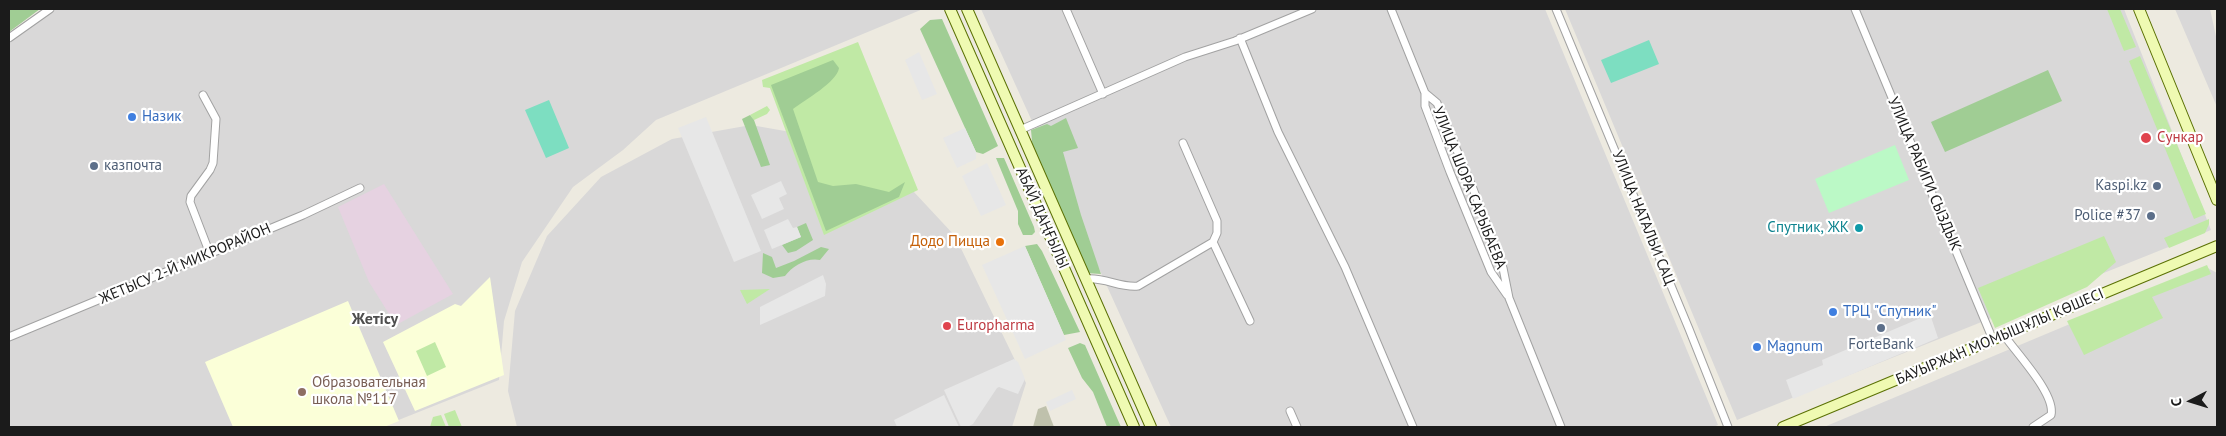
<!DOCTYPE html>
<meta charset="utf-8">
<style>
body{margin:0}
#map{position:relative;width:2226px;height:436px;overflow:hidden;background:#edeae0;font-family:"PT Sans",sans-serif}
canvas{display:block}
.frame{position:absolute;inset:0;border:10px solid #1b1b1b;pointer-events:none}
.north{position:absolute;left:2166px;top:376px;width:50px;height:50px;-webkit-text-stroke:4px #fff;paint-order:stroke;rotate:265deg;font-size:14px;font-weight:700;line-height:20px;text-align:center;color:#1b1b1b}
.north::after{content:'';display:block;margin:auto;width:18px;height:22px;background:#1b1b1b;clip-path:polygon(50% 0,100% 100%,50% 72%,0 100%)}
</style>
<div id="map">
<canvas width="2226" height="436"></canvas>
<div class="frame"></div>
<div class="north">С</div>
</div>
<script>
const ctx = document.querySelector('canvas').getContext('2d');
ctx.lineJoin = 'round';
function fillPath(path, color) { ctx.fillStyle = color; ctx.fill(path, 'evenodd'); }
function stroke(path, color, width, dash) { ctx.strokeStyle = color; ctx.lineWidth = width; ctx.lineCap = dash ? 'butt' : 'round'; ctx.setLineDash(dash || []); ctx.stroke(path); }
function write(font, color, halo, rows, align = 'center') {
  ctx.font = font + ' "PT Sans",sans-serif'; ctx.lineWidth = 4.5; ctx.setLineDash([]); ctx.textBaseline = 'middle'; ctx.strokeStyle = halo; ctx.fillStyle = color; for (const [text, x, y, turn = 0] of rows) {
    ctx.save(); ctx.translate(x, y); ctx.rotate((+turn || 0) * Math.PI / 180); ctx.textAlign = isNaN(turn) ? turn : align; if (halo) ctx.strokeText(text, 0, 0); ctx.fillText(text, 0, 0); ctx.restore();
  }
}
fillPath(new Path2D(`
 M51 9H923L656 120 623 150 573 187 522 262 504 321 499 380 381 427H9V42Z
 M981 9H1545L1718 425 1713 427H1171Z
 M1565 9H2124L2211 230 1737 420Z
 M2175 9H2210L2217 41V107Z
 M751 125 830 139 900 177 955 236 1026 383 1012 427H517L508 391 515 311 547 236 601 177 672 139Z
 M2206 267 2217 273V427H1824Z`), '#d9d8d8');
fillPath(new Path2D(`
 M384 184 453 294 396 325 369 282 338 207Z`), '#e6d2e1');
fillPath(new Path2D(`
 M490 277 504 375 415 411 383 342 455 304 461 306Z
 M348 301 399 421 384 427H233L205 362Z`), '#fbffd8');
fillPath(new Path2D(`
 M1046 406 1054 427H1033L1038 409Z`), '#bfc1ac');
fillPath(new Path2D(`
 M2107 9H2120L2136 47 2124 51Z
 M858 42 918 190 824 235 770 88 763 87 762 80Z
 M2140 56 2206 214 2194 219 2129 61Z
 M767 106 770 110 767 114 754 120 750 115Z
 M2209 219V224L2205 233 2169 248 2164 238Z
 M2104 236 2116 262 2087 287 1995 328 1978 288Z
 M2207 265 2211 274 2152 297 2163 318 2084 355 2067 321Z
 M770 289 747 304 740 290Z
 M435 342 446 367 427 376 416 351Z
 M455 410 462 427H449L444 414Z
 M441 415 446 427H430L433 417Z`), '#c0e9a5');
fillPath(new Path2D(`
 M9 9H40L9 32Z
 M942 19 998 146 983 154 976 152 920 29 930 20Z
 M833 60 839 68C837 82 805 100 793 109L818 182 833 186 856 184 889 192 905 182 899 197 826 231 771 85Z
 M2048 70 2062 101 1945 152 1931 122Z
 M750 115 754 120 770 165 761 167 742 119Z
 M1066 118 1078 148 1063 152 1081 215 1101 274 1086 273 1033 152 1031 130 1047 124 1051 126Z
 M996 158H1004L1034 227 1035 232 1032 235H1023L1018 224V211Z
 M806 223 813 240 796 251 788 253 782 245 801 237 797 227Z
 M1037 244 1042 251 1080 332 1064 335 1025 246Z
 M821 247 829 249 820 260C808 257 792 266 785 276L773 278 762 273 763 253 772 257 776 268 794 261Z
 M1080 343 1085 345 1121 427H1107L1093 392 1082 378 1068 348Z`), '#a0cd94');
fillPath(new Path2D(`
 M1895 145 1909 180 1829 213 1815 179Z`), '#bbf9c6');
fillPath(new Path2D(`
 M1649 40 1659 64 1611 83 1601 60Z
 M549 100 569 148 546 158 525 110Z`), '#7ddec1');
fillPath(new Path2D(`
 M919 52 937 94 922 100 905 60Z
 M706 117 761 251 734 262 678 128Z
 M965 128 976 152V159L957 168 943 138Z
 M987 163 1006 205 981 216 962 176Z
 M781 181 787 194 779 198 784 209 762 219 751 195Z
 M788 219 793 228 797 227 801 237 772 249 764 230Z
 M1025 246 1066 340 1025 359 982 265Z
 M823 275 826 284 825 296 760 325V307Z
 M1930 314 1938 338 1793 399 1786 380 1823 365 1822 360Z
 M1014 359 1018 362 1025 379 1018 394 999 387 997 388 973 424 967 427H961L944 390Z
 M1072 390 1076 399 1050 411 1046 402Z
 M944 395 959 427H897L894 420Z`), '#e7e7e7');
const minor = new Path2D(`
 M1066 9 1103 94
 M1391 9 1425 93 1437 103 1472 186 1503 268 1509 298 1561 427
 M1556 9 1689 329 1728 427
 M1855 9 1993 340
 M9 38 50 9
 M1240 38 1278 132 1345 267 1413 427
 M1425 93V106L1450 172 1491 272 1507 295
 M203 95 216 119 213 163 210 170 191 196 190 202 210 254
 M1020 130 1185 57 1235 41 1312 9
 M1213 242 1250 321
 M1086 279C1105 277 1120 288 1138 286L1213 242 1217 233V221L1183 143
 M2004 335C2016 353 2056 394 2051 415L2033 427
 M9 337 303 215 360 188
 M1290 411 1297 427`);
const secondary = new Path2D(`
 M950 9 1134 427
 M967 9 1151 427
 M2139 9 2217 200
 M1783 427 2217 246`);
stroke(minor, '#a2a2a2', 9);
stroke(secondary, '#5b7104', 12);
stroke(minor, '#fff', 7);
stroke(secondary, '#effab2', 10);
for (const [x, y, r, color] of [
 [132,117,5,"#3f7fe0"],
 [2146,138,6,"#e0444e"],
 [94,166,5,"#5c6f8a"],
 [2157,186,5,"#5c6f8a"],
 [2151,216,5,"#5c6f8a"],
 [1859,228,5,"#0f9aa8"],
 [1000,242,5,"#e8710a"],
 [1833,312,5,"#3f7fe0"],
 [947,326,5,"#e0444e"],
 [1881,328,5,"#5c6f8a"],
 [1757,347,5,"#3f7fe0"],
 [302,392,5,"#8d6e63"]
]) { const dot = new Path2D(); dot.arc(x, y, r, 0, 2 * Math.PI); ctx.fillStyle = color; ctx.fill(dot); stroke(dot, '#fff', 2); }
write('15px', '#366cbe', '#fff', [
 ["Назик",142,117],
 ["ТРЦ \"Спутник\"",1843,312],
 ["Magnum",1767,347]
], 'left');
write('15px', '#be3a42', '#fff', [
 ["Сункар",2157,138],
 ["Europharma",957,326]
], 'left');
write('15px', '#4e5e75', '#fff', [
 ["казпочта",104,166,"left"],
 ["Kaspi.kz",2147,186],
 ["Police #37",2141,216],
 ["ForteBank",1881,345,"center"]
], 'right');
write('15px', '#1b1b1b', '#fff', [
 ["УЛИЦА РАБИГИ СЫЗДЫК",1924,174,67],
 ["УЛИЦА ШОРА САРЫБАЕВА",1469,188,68],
 ["АБАЙ ДАҢҒЫЛЫ",1042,218,66],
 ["УЛИЦА НАТАЛЬИ САЦ",1643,218,68],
 ["ЖЕТЫСУ 2-Й МИКРОРАЙОН",185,264,-23],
 ["БАУЫРЖАН МОМЫШҰЛЫ КӨШЕСІ",2000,337,-23]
]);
write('15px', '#0d838f', '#fff', [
 ["Спутник, ЖК",1849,228]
], 'right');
write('15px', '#c56008', '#fff', [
 ["Додо Пицца",990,242]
], 'right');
write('15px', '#785e54', '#fff', [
 ["Образовательная",312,383],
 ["школа №117",312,400]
], 'left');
write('bold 16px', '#4e4e4e', '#fff', [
 ["Жетісу",375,319]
]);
</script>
